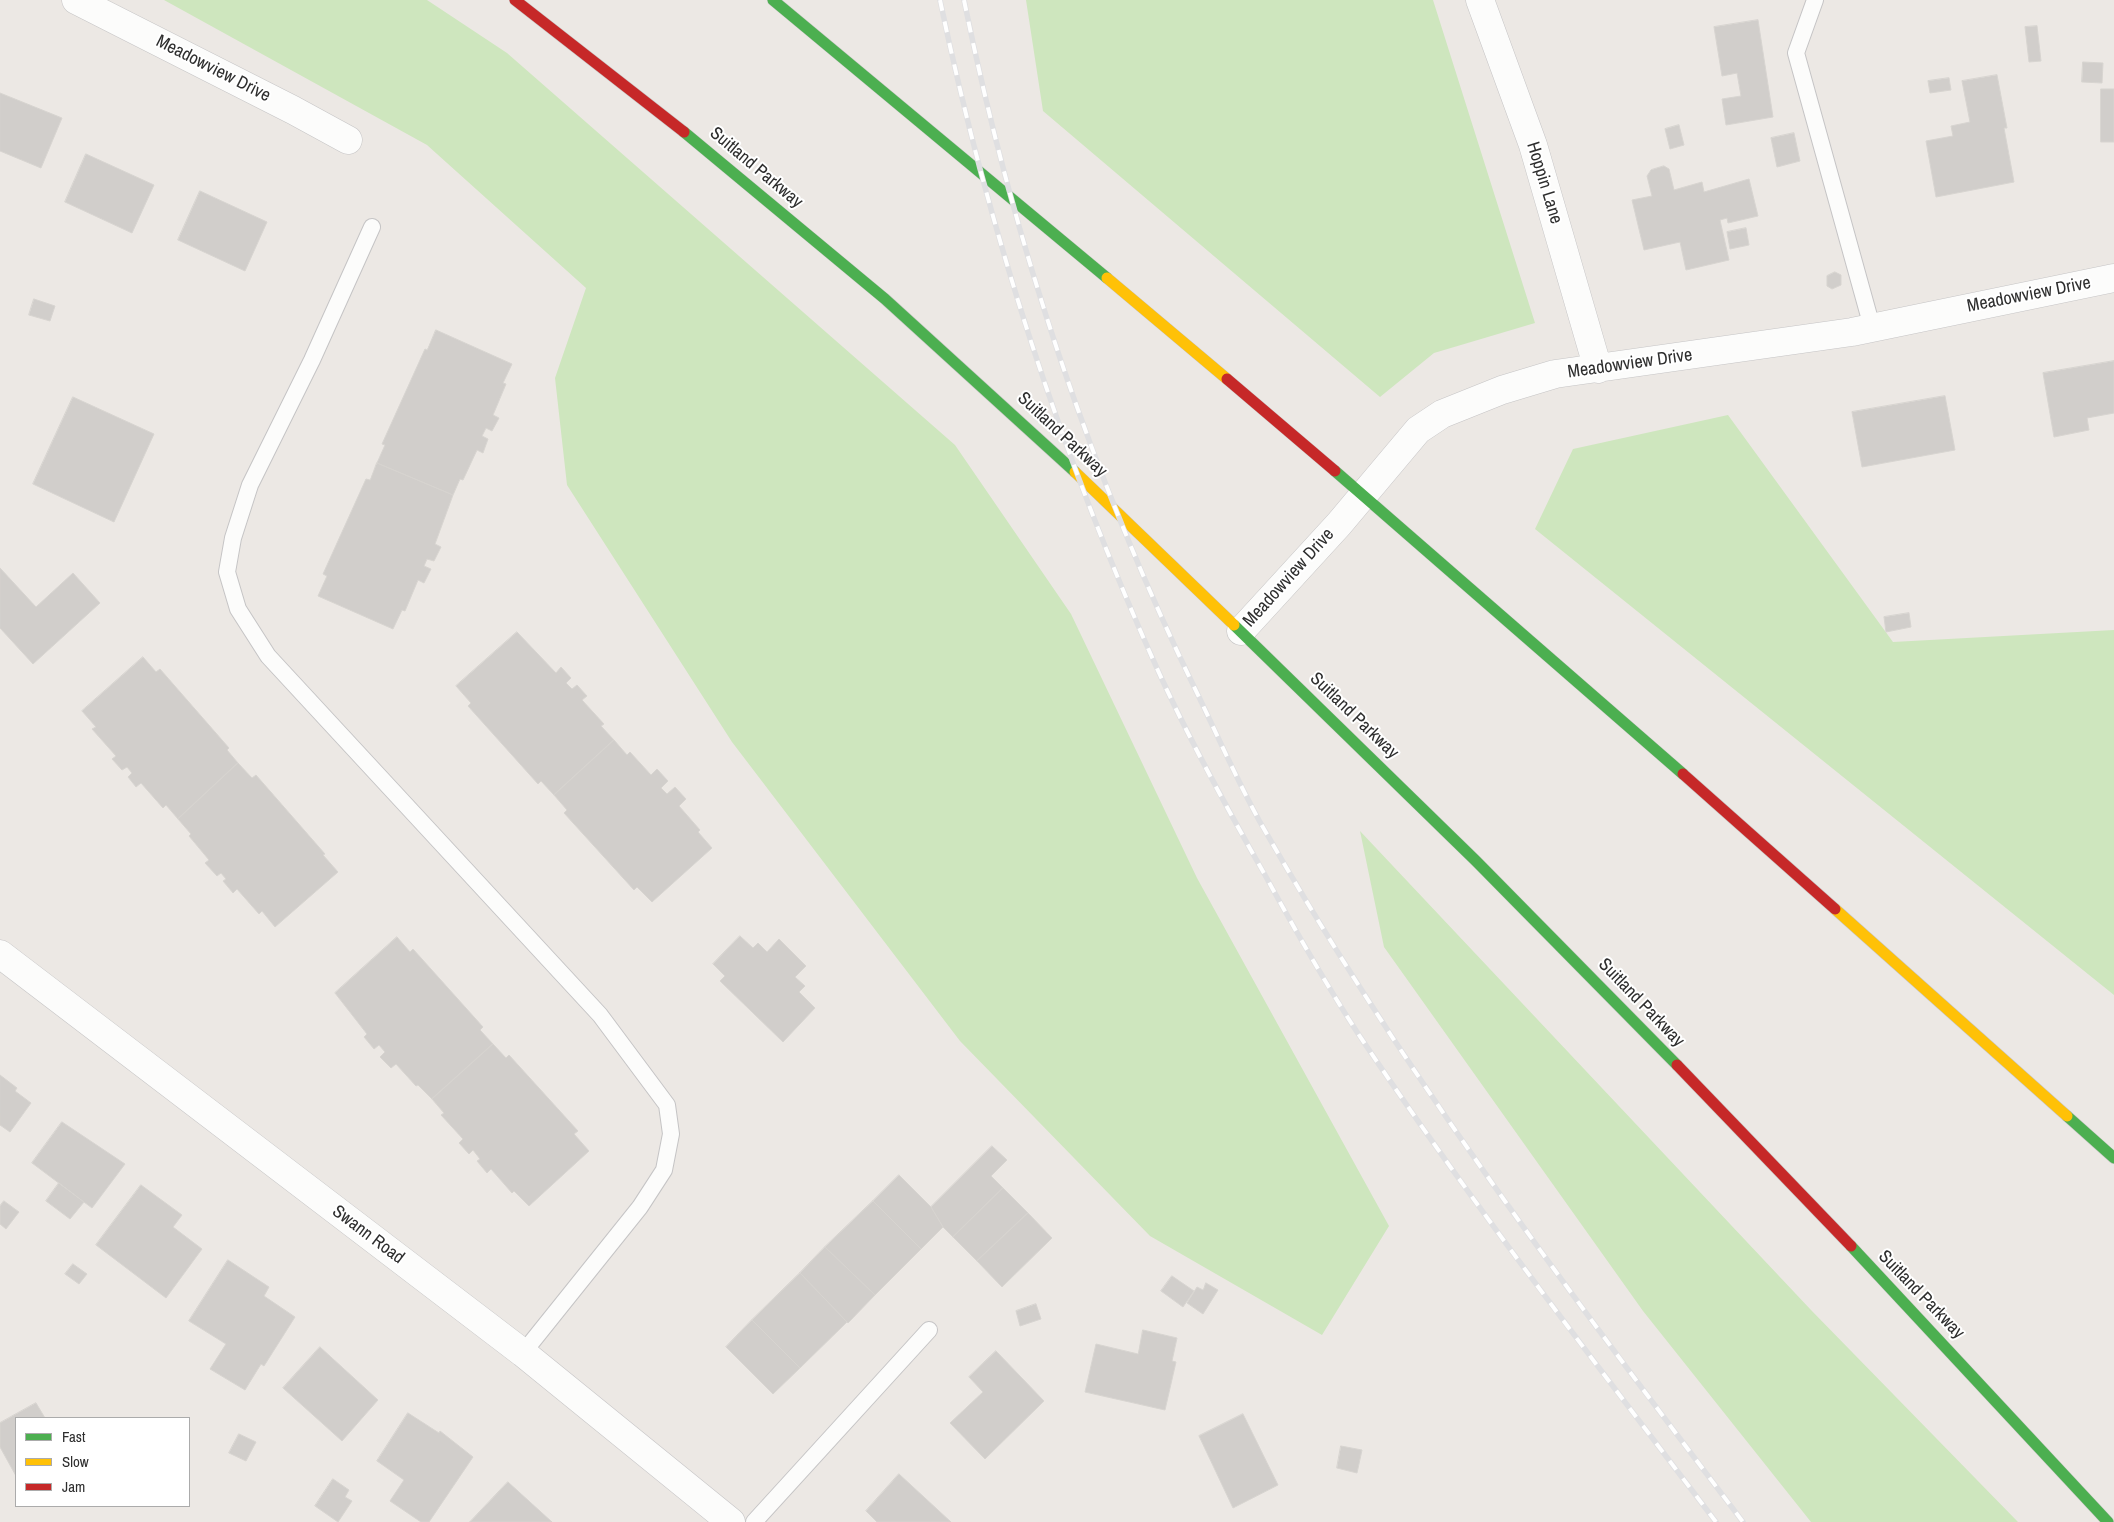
<!DOCTYPE html>
<style>
body{margin:0}
#map{position:relative;width:2114px;height:1522px;overflow:hidden;background:#ece8e4;font-family:"Archivo Narrow",sans-serif}
canvas{display:block}
.legend{position:absolute;left:15px;top:1417px;width:175px;height:90px;box-sizing:border-box;background:#fff;border:1px solid #ababab;margin:0;padding:6px 9px;list-style:none;font-size:15px;color:#2e2e2e}
.legend li{display:flex;align-items:center;gap:10px;height:25px}
.legend b{width:25px;border:1px solid #ababab}
</style>
<div id="map">
<canvas width="2114" height="1522"></canvas>
<ul class="legend">
<li><b style="height:6px;background:#4caf50"></b>Fast</li>
<li><b style="height:6px;background:#ffc107"></b>Slow</li>
<li><b style="height:6px;background:#c62828"></b>Jam</li>
</ul>
</div>
<script>
const ctx = document.querySelector('canvas').getContext('2d');
ctx.lineJoin = 'round';
function fillPath(path, color) { ctx.fillStyle = color; ctx.fill(path, 'evenodd'); }
function stroke(path, color, width, dash) { ctx.strokeStyle = color; ctx.lineWidth = width; ctx.lineCap = dash ? 'butt' : 'round'; ctx.setLineDash(dash || []); ctx.stroke(path); }
function write(font, color, halo, rows, align = 'center') {
  ctx.font = font + ' "Archivo Narrow",sans-serif'; ctx.lineWidth = 4; ctx.setLineDash([]); ctx.textBaseline = 'middle'; ctx.strokeStyle = halo; ctx.fillStyle = color; for (const [text, x, y, turn = 0] of rows) {
    ctx.save(); ctx.translate(x, y); ctx.rotate((+turn || 0) * Math.PI / 180); ctx.textAlign = isNaN(turn) ? turn : align; if (halo) ctx.strokeText(text, 0, 0); ctx.fillText(text, 0, 0); ctx.restore();
  }
}
fillPath(new Path2D(`
 M164 0H427L507 53 955 445 1071 614 1197 878 1389 1226 1322 1335 1150 1236 960 1041 732 742 567 485 555 378 586 288 427 145Z
 M1026 0H1433L1535 323 1434 353 1380 397 1043 111Z
 M1728 415 1893 642 2114 630V995L1535 529 1573 449Z
 M1360 831 1811 1310 2018 1522H1811L1643 1311 1384 947Z`), '#cee6be');
const building = new Path2D(`
 M1758 20 1773 117 1726 125 1722 99 1741 96 1737 73 1722 76 1714 27Z
 M2037 26 2041 61 2029 62 2025 27Z
 M2083 62 2103 63 2102 83 2082 82Z
 M1997 75 2007 128H2004L2014 182 1936 197 1926 141 1953 136 1951 126 1970 122 1962 81Z
 M1949 78 1951 90 1930 93 1928 81Z
 M2101 89H2114V142H2101Z
 M0 93 62 118 41 168 0 151Z
 M1679 125 1684 145 1670 149 1665 129Z
 M1794 133 1800 161 1777 167 1771 138Z
 M86 154 154 185 132 233 65 202Z
 M1664 166 1669 169 1674 190 1702 182 1704 192 1749 179 1758 216 1728 223 1727 218 1720 220 1729 260 1686 270 1680 242 1644 250 1632 200 1652 196 1647 176 1651 170Z
 M200 191 267 222 245 271 178 240Z
 M1746 228 1749 245 1730 249 1727 232Z
 M1835 272 1841 275V285L1832 289 1827 286V276Z
 M34 299 55 306 50 321 29 315Z
 M436 330 512 364 503 383 506 384 493 415 499 418 492 431 486 428 482 436 488 439 483 453 477 450 463 480 460 479 453 495 377 463 385 445 382 444 425 349 427 350Z
 M2114 361V413L2087 418 2089 430 2054 437 2043 373Z
 M1945 396 1955 450 1862 467 1852 412Z
 M73 397 154 434 114 522 33 484Z
 M377 463 453 495 435 544 441 547 434 561 427 559 424 566 431 569 424 583 418 580 405 611 402 610 393 629 318 596 327 576 323 574 366 479 370 480Z
 M0 568 36 607 73 573 100 603 33 664 0 628Z
 M1909 613 1911 627 1886 632 1884 617Z
 M517 632 556 673 561 667 571 678 566 683 572 689 577 685 587 696 582 700 604 724 601 726 614 740 554 795 541 781 538 784 468 706 471 703 456 686Z
 M143 657 156 672 160 669 229 748 227 750 238 763 178 819 166 805 163 808 141 783 136 787 128 777 132 773 127 767 122 770 112 759 116 756 92 729 96 727 82 711Z
 M614 740 627 755 630 752 651 775 657 769 668 781 661 788 667 794 675 787 686 799 679 806 700 830 698 832 712 848 652 902 637 887 634 890 564 813 567 810 554 795Z
 M238 763 252 778 256 775 325 854 323 855 338 872 275 927 262 911 259 914 237 889 233 893 223 881 226 879 221 873 217 876 205 863 209 860 189 836 191 834 178 819Z
 M740 936 753 948 758 943 767 952 779 939 806 966 795 977 805 986 799 992 815 1008 783 1042 720 981 725 976 713 964Z
 M397 937 410 952 413 949 483 1027 480 1030 493 1044 432 1099 418 1085 416 1086 396 1064 391 1068 380 1057 385 1052 379 1045 374 1049 364 1037 367 1034 335 993Z
 M493 1044 506 1058 509 1055 578 1131 574 1134 589 1151 529 1206 514 1191 512 1193 491 1169 487 1173 477 1161 480 1159 473 1150 469 1154 459 1143 463 1139 441 1115 444 1113 432 1099Z
 M0 1075 17 1088 15 1091 31 1103 10 1132 0 1125Z
 M62 1122 125 1164 92 1208 32 1163Z
 M992 1146 1007 1160 991 1176 1003 1188 953 1237 943 1227 931 1207Z
 M899 1175 931 1207 943 1227 921 1249 873 1201Z
 M59 1183 84 1202 70 1219 46 1201Z
 M141 1185 182 1215 173 1227 202 1249 166 1298 96 1245Z
 M1003 1188 1028 1213 977 1261 953 1237Z
 M4 1201 19 1212 6 1229 0 1224V1206Z
 M873 1201 921 1249 875 1295 825 1247Z
 M1028 1213 1052 1238 1002 1287 977 1261Z
 M825 1247 875 1295 848 1323 800 1273Z
 M228 1260 269 1287 264 1296 295 1317 264 1366 261 1364 245 1390 210 1369 226 1344 189 1321Z
 M73 1264 87 1274 79 1284 65 1274Z
 M800 1273 847 1322 800 1368 752 1320Z
 M1172 1276 1194 1291 1183 1307 1161 1291Z
 M1206 1283 1218 1290 1203 1314 1187 1303 1197 1287 1203 1290Z
 M1036 1304 1041 1319 1020 1326 1016 1311Z
 M752 1320 800 1368 773 1394 726 1347Z
 M1143 1330 1177 1338 1172 1361 1176 1362 1165 1410 1085 1392 1096 1344 1138 1354Z
 M320 1347 378 1400 342 1441 283 1388Z
 M996 1351 1044 1401 985 1459 950 1423 983 1392 969 1377Z
 M36 1403 45 1418H16V1476L0 1447V1423Z
 M408 1413 439 1433 440 1431 473 1457 429 1522H421L390 1501 404 1480 377 1461Z
 M1243 1414 1278 1485 1233 1508 1199 1436Z
 M239 1434 256 1442 246 1461 229 1453Z
 M1341 1446 1362 1450 1357 1473 1337 1468Z
 M899 1474 951 1522H877L866 1511Z
 M333 1479 349 1490 345 1497 352 1501 338 1522 315 1506Z
 M508 1482 552 1522H470Z`);
fillPath(building, '#d1cecb');
stroke(building, '#d7d4d0', 1);
const lane = new Path2D(`
 M1815 0 1796 53 1872 327
 M372 227 312 360 250 485 233 538 227 572 238 609 268 656 600 1015 667 1105 671 1134 664 1170 640 1207 523 1353
 M754 1522 929 1330`);
const street = new Path2D(`
 M76 0 293 110 348 140
 M1480 0 1533 145 1598 369
 M1241 631 1339 524 1418 430 1442 414 1502 390 1555 374 1852 332 2114 278
 M0 954 523 1353 731 1522`);
const fast = new Path2D(`
 M773 0 1107 278
 M684 132 885 299 1075 472
 M1335 471 1683 774
 M1234 625 1476 861 1677 1065
 M2067 1116 2114 1158
 M1851 1246 2108 1522`);
const slow = new Path2D(`
 M1107 278 1227 379
 M1075 472 1234 625
 M1835 909 2067 1116`);
const jam = new Path2D(`
 M515 0 684 132
 M1227 379 1335 471
 M1683 774 1835 909
 M1677 1065 1851 1246`);
stroke(lane, '#c5c4c5', 18);
stroke(street, '#c5c4c5', 29);
stroke(fast, '#c6c5c4', 12);
stroke(slow, '#c6c5c4', 12);
stroke(jam, '#c6c5c4', 12);
stroke(lane, '#fcfcfb', 16);
stroke(street, '#fcfcfb', 28);
stroke(fast, '#4caf50', 11);
stroke(slow, '#ffc107', 11);
stroke(jam, '#c62828', 11);
const rail = new Path2D(`
 M940 0C988 230 1063 461 1160 675 1191 743 1228 810 1265 875 1294 928 1324 981 1357 1032 1469 1200 1594 1361 1716 1522
 M964 0C1013 241 1091 476 1199 697 1219 739 1238 782 1260 822 1400 1069 1572 1296 1743 1522`);
stroke(rail, '#dfdfe1', 5.5);
stroke(rail, '#fff', 4, [11]);
write('18px', '#2e2e2e', '#fff', [
 ["Meadowview Drive",213,69,27],
 ["Suitland Parkway",756,168,40],
 ["Hoppin Lane",1544,183,73],
 ["Meadowview Drive",2029,295,-11],
 ["Meadowview Drive",1630,364,-8],
 ["Suitland Parkway",1062,435,43],
 ["Meadowview Drive",1289,578,-48],
 ["Suitland Parkway",1354,716,44],
 ["Suitland Parkway",1641,1003,46],
 ["Swann Road",368,1235,37],
 ["Suitland Parkway",1921,1295,46]
]);
</script>
